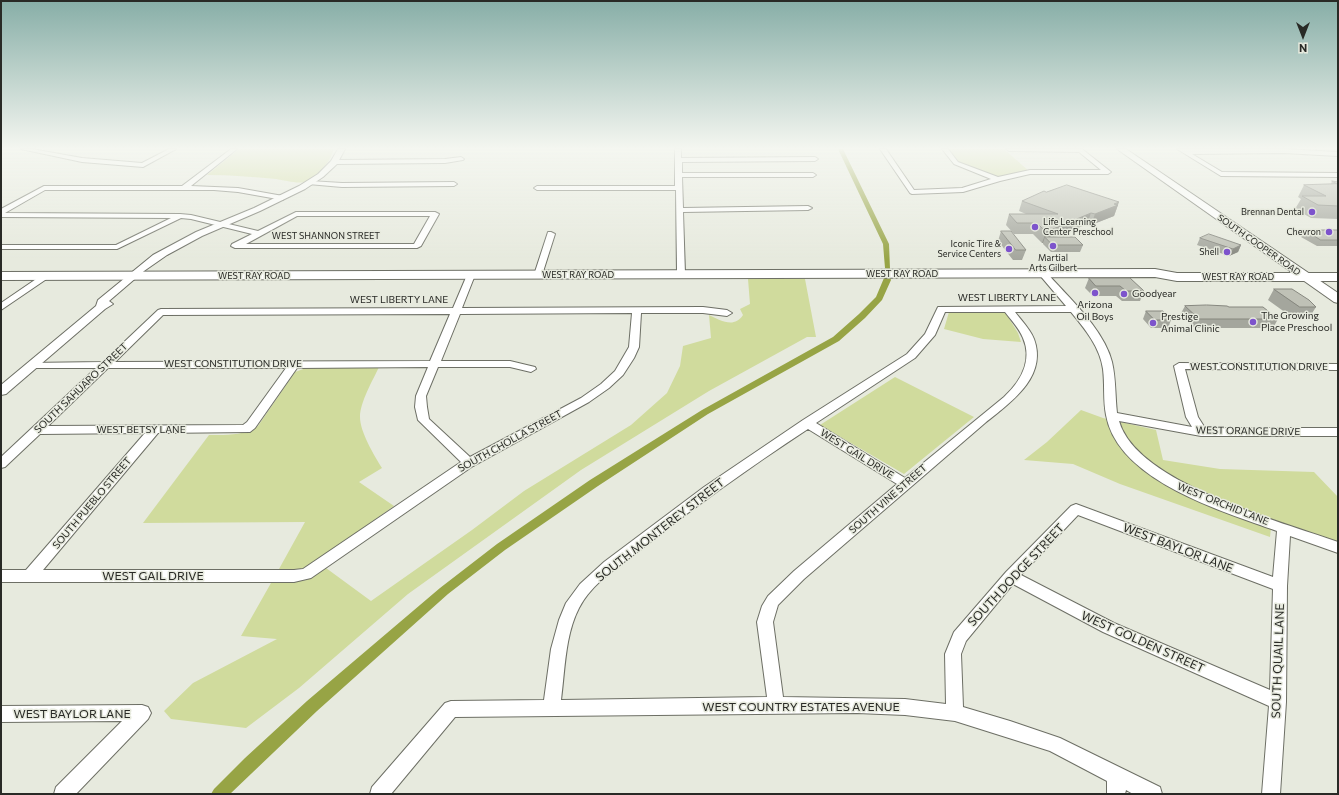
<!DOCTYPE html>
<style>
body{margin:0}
#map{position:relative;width:1339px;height:795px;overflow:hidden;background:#e7eade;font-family:Commissioner,sans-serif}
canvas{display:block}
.frame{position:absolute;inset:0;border:2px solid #292a26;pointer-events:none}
.north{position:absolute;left:1283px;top:16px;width:40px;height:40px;-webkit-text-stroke:3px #e7eade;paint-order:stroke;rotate:180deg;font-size:11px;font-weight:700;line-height:16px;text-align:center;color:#292a26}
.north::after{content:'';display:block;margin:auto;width:14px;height:18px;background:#292a26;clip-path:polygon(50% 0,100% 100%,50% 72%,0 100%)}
</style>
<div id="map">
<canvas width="1339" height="795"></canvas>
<div class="frame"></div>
<div class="north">N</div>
</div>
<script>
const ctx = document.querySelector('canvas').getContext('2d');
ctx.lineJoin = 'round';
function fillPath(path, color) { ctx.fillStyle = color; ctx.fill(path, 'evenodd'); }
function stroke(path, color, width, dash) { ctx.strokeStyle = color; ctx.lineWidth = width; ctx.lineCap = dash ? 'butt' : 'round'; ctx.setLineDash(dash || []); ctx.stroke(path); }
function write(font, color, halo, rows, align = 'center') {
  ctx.font = font + ' Commissioner,sans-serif'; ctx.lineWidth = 3; ctx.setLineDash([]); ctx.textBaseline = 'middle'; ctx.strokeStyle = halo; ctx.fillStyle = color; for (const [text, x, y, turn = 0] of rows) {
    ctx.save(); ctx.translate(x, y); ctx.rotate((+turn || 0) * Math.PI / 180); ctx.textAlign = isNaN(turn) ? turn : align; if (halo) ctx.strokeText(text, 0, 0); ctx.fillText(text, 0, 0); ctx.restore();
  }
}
fillPath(new Path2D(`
 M239 149H333C333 160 315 180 304 182 298 184 283 180 276 179 253 177 230 175 207 175Z
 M945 149H1004L1030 172 998 179 956 163Z
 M748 279H805L816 337H807L709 391 581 470 408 594 299 688 246 728 171 719 164 711 193 683 277 639 241 636 271 583 307 580 326 568 371 601 472 530 524 491 631 425 667 393 680 366 683 346 711 338 709 315C720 320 734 329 743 315L740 309 750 304Z
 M949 312H1005L1018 333 1021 342 983 339 944 329Z
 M309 367H379C373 380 360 402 360 417 360 432 374 455 382 468L359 482 394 506 310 566 300 569H279L305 522 143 523 209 435C227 435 242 436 258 426L295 372Z
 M895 377 974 417 904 474 820 425Z
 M1081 410 1103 418 1156 430 1163 460 1220 469 1314 472 1338 497V542L1272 519 1270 537 1120 484 1073 464 1024 460 1047 442Z`), '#d0db9d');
fillPath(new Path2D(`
 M838 149H843L889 244 890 269 888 270 885 268 883 244Z
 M884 278H890L891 280 882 300 865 318 839 341 708 414 598 486 505 550 448 594 317 711 230 794H211L214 789 245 758 307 701 440 588 497 544 590 480 702 410 833 337 859 314 876 297Z`), '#97a445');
const minor = new Path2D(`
 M21 149H32L82 158 142 163 169 149H176L143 167 82 162Z
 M231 149H237L191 186 238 188 283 196V200L238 192 214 190H45L5 213 180 214 191 215 258 231 296 212H435L439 214 421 246 417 248H235L231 246 232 244 252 234 191 219 181 218 117 249H1V245H116L171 218 1 217V209L44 186H182ZM297 216H430L414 244H246Z
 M675 149H681V158L815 157 818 159 815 161 682 162V173H813L816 175 813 177H682L683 208 808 206 812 208 808 210 683 212 685 274 681 277 677 274 676 190H537L534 188 537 186H675Z
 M880 149H886L914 190 962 188 991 179 954 164 942 149H948L958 162 998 177 1030 170H1101L1079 152 1009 151 1006 149H1082L1111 172 1108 174H1030L1000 181 963 192 912 194 910 193Z
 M1177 149H1284L1338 152V156L1284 153 1192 154 1222 172 1338 173V177L1221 176Z
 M461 157 464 159 463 160 445 163 336 164 333 162 336 160 445 159Z
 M310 181 342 183 454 182 457 184 454 186 342 187 308 184 307 183Z
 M548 232H551L555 234 542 275 538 278 535 277 534 275Z
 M1042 270 1045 271C1067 296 1104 329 1112 362 1116 379 1115 396 1117 413L1192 427 1186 417 1174 366 1179 363 1338 364V370L1185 369 1198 417 1205 428H1338V436H1201L1119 421C1136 483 1282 522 1338 542V553L1290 536 1287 586 1286 702 1280 794H1262L1269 706 1103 632 1013 584 966 641 961 654 963 707 1010 721 1060 738 1160 787 1162 794H1133L1126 790 1125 794H1107V781L1050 751 955 721 905 715 857 713 455 717 391 794H370L372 787 445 703 451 701 544 700 551 649 559 620 566 603 580 584 604 562 704 487 803 420 907 354 925 334 938 307 1066 306 1038 273ZM945 312H1005C1011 320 1019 328 1023 338 1033 361 1020 382 1004 397L905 478 816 423 915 358 935 335ZM1015 312H1071C1085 329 1100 347 1103 369 1105 385 1103 400 1106 415 1118 481 1222 511 1277 531L1273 577 1076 504 1071 506 1006 572 954 632 945 654 946 704 905 699 783 697 773 622 778 605 804 579 985 423C1010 403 1048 377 1034 339 1030 329 1021 320 1015 312ZM808 429 897 484 794 571 768 596 762 606 757 622 767 697 561 700C565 670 565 635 579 608 592 583 619 566 640 550 694 507 750 467 808 429ZM1078 515 1273 589 1270 690 1114 623 1021 575Z
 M471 272 475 275 462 308 703 307 727 310 732 313 727 316 703 313H641L639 347 634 358 623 375 609 388 589 402 473 466 311 578 294 582H1V570H26L145 433 40 434 5 467 1 468V457L96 368H32L28 367 27 365 28 363 103 362 158 310 161 309 453 308 467 275ZM632 313 629 347 615 371 601 384 581 398 470 457 429 419 427 407 426 396 438 367H510L531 372 536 369 535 367 510 361H441L460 314ZM450 314 430 361 115 362 163 315ZM428 367 416 396 415 407 418 420 461 462 303 569 294 570H43L158 433 250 432 255 428 297 368ZM108 368H286L247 422 243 425 48 426Z
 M45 273 49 276 48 278 1 310V303Z
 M142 705 148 707 151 713 148 719 76 794H54L56 787 122 721 1 722V706Z`);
const tertiary = new Path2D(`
 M338 149H345L337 164 323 177 305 189 260 211 202 236 167 255 144 271 109 301 113 304 105 309 6 394 1 395V385L96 306 98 300 153 255 196 232 254 208 299 186 318 174 331 161Z`);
const secondary = new Path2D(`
 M1117 149H1126L1338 293V303L1334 302Z`);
const primary = new Path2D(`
 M1155 269 1177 273H1338V281H1177L1155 277 1 280V272Z`);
stroke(minor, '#6d6f65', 2);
stroke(tertiary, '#6d6f65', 2);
stroke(secondary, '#6d6f65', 2);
stroke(primary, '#6d6f65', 2);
fillPath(minor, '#fff');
fillPath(tertiary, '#fff');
fillPath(secondary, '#fff');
fillPath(primary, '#fff');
fillPath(new Path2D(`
 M1332 181 1338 182V219L1311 218 1295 209 1301 199 1298 197 1304 185 1331 184Z
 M1046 192 1117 205H1118L1114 216 1091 225 1087 224 1057 237 1083 245 1080 252H1051L1043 244V243H1042L1033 234H1014L1006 225 1009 214H1026L1019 211 1022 201Z
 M1305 230H1338V246H1317L1301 237Z
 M1001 231 1026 250 1022 260H1013L998 241Z
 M1200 238 1241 245 1238 252 1229 256 1197 245Z
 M1089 278 1144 291 1140 301H1122L1116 296H1093L1085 288Z
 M1274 289 1316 307 1309 318H1293L1268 300Z
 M1185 306 1229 307 1278 319 1273 328H1195L1180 315Z
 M1146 311 1171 320 1168 328H1151L1143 319Z`), '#a4a69d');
fillPath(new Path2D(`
 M1119 202 1114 216 1091 225 1095 214Z
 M1091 213 1087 224 1048 240 1045 237 1043 243H1042L1046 232Z
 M1241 245 1238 252 1229 256 1233 249Z`), '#86877f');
const building = new Path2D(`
 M1332 181 1338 182V184Z
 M1338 184V206L1318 205 1302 196H1326L1304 185Z
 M1067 185 1119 202 1114 204 1118 205 1095 214 1091 213 1046 232 1037 223H1017L1009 214H1058L1022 201 1044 191 1046 192Z
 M1305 230H1338V240H1321Z
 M1001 231H1011L1026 250H1016Z
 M1209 234 1241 245 1233 249 1200 238Z
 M1045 237H1075L1083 245H1053Z
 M1089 278H1130L1144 291H1126L1120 286H1096Z
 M1274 289H1292L1309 300 1316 307H1300Z
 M1207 305 1227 306 1229 307H1263L1278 319H1199L1185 306Z
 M1146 311H1163L1171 320H1155Z`);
fillPath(building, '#bfc1b6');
stroke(building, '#86877f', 1);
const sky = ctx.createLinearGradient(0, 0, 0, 260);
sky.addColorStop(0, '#87aea7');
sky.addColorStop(0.57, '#f4f6f0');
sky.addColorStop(1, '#f4f6f000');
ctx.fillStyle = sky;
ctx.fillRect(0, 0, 1339, 260);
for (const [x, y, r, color] of [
 [1312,212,4,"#7d53cc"],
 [1035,227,4,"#7d53cc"],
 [1329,232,4,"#7d53cc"],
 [1053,246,4,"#7d53cc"],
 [1009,249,4,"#7d53cc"],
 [1227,252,4,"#7d53cc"],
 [1095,293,4,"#7d53cc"],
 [1124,294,4,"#7d53cc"],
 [1253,322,4,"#7d53cc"],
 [1153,323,4,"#7d53cc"]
]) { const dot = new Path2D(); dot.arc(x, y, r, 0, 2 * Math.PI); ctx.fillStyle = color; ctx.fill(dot); stroke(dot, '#e7eade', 1.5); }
write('9px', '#292a26', '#e7eade', [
 ["Brennan Dental",1304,212],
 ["Life Learning",1043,222,"left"],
 ["Center Preschool",1043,232,"left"],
 ["Chevron",1321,232],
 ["Iconic Tire &",1001,244],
 ["Service Centers",1001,254],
 ["Shell",1219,252],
 ["Martial",1053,258,"center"],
 ["Arts Gilbert",1053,268,"center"]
], 'right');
write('9px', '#292a26', '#e7eade', [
 ["WEST SHANNON STREET",326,236],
 ["SOUTH COOPER ROAD",1259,245,35],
 ["WEST RAY ROAD",902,274],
 ["WEST RAY ROAD",578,275],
 ["WEST RAY ROAD",254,276],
 ["WEST RAY ROAD",1238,277]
]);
write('10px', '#292a26', '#e7eade', [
 ["Goodyear",1132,294],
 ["Arizona",1095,305,"center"],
 ["Oil Boys",1095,317,"center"],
 ["The Growing",1261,316],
 ["Place Preschool",1261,328],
 ["Prestige",1161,317],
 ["Animal Clinic",1161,329]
], 'left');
write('10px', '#292a26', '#e7eade', [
 ["WEST LIBERTY LANE",1007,298],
 ["WEST LIBERTY LANE",399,300],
 ["WEST CONSTITUTION DRIVE",233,364],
 ["WEST CONSTITUTION DRIVE",1259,367],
 ["SOUTH SAHUARO STREET",81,388,-44],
 ["WEST BETSY LANE",141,430],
 ["WEST ORANGE DRIVE",1248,431,1],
 ["SOUTH CHOLLA STREET",510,441,-29],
 ["WEST GAIL DRIVE",857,454,32],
 ["SOUTH VINE STREET",888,499,-41],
 ["SOUTH PUEBLO STREET",92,503,-50],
 ["WEST ORCHID LANE",1223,504,22]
]);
write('12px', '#292a26', '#e7eade', [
 ["SOUTH MONTEREY STREET",660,530,-38],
 ["WEST BAYLOR LANE",1178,548,21],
 ["SOUTH DODGE STREET",1016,575,-47],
 ["WEST GAIL DRIVE",153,576],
 ["WEST GOLDEN STREET",1143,642,24],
 ["SOUTH QUAIL LANE",1278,661,-88],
 ["WEST COUNTRY ESTATES AVENUE",801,707],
 ["WEST BAYLOR LANE",72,714]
]);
</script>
